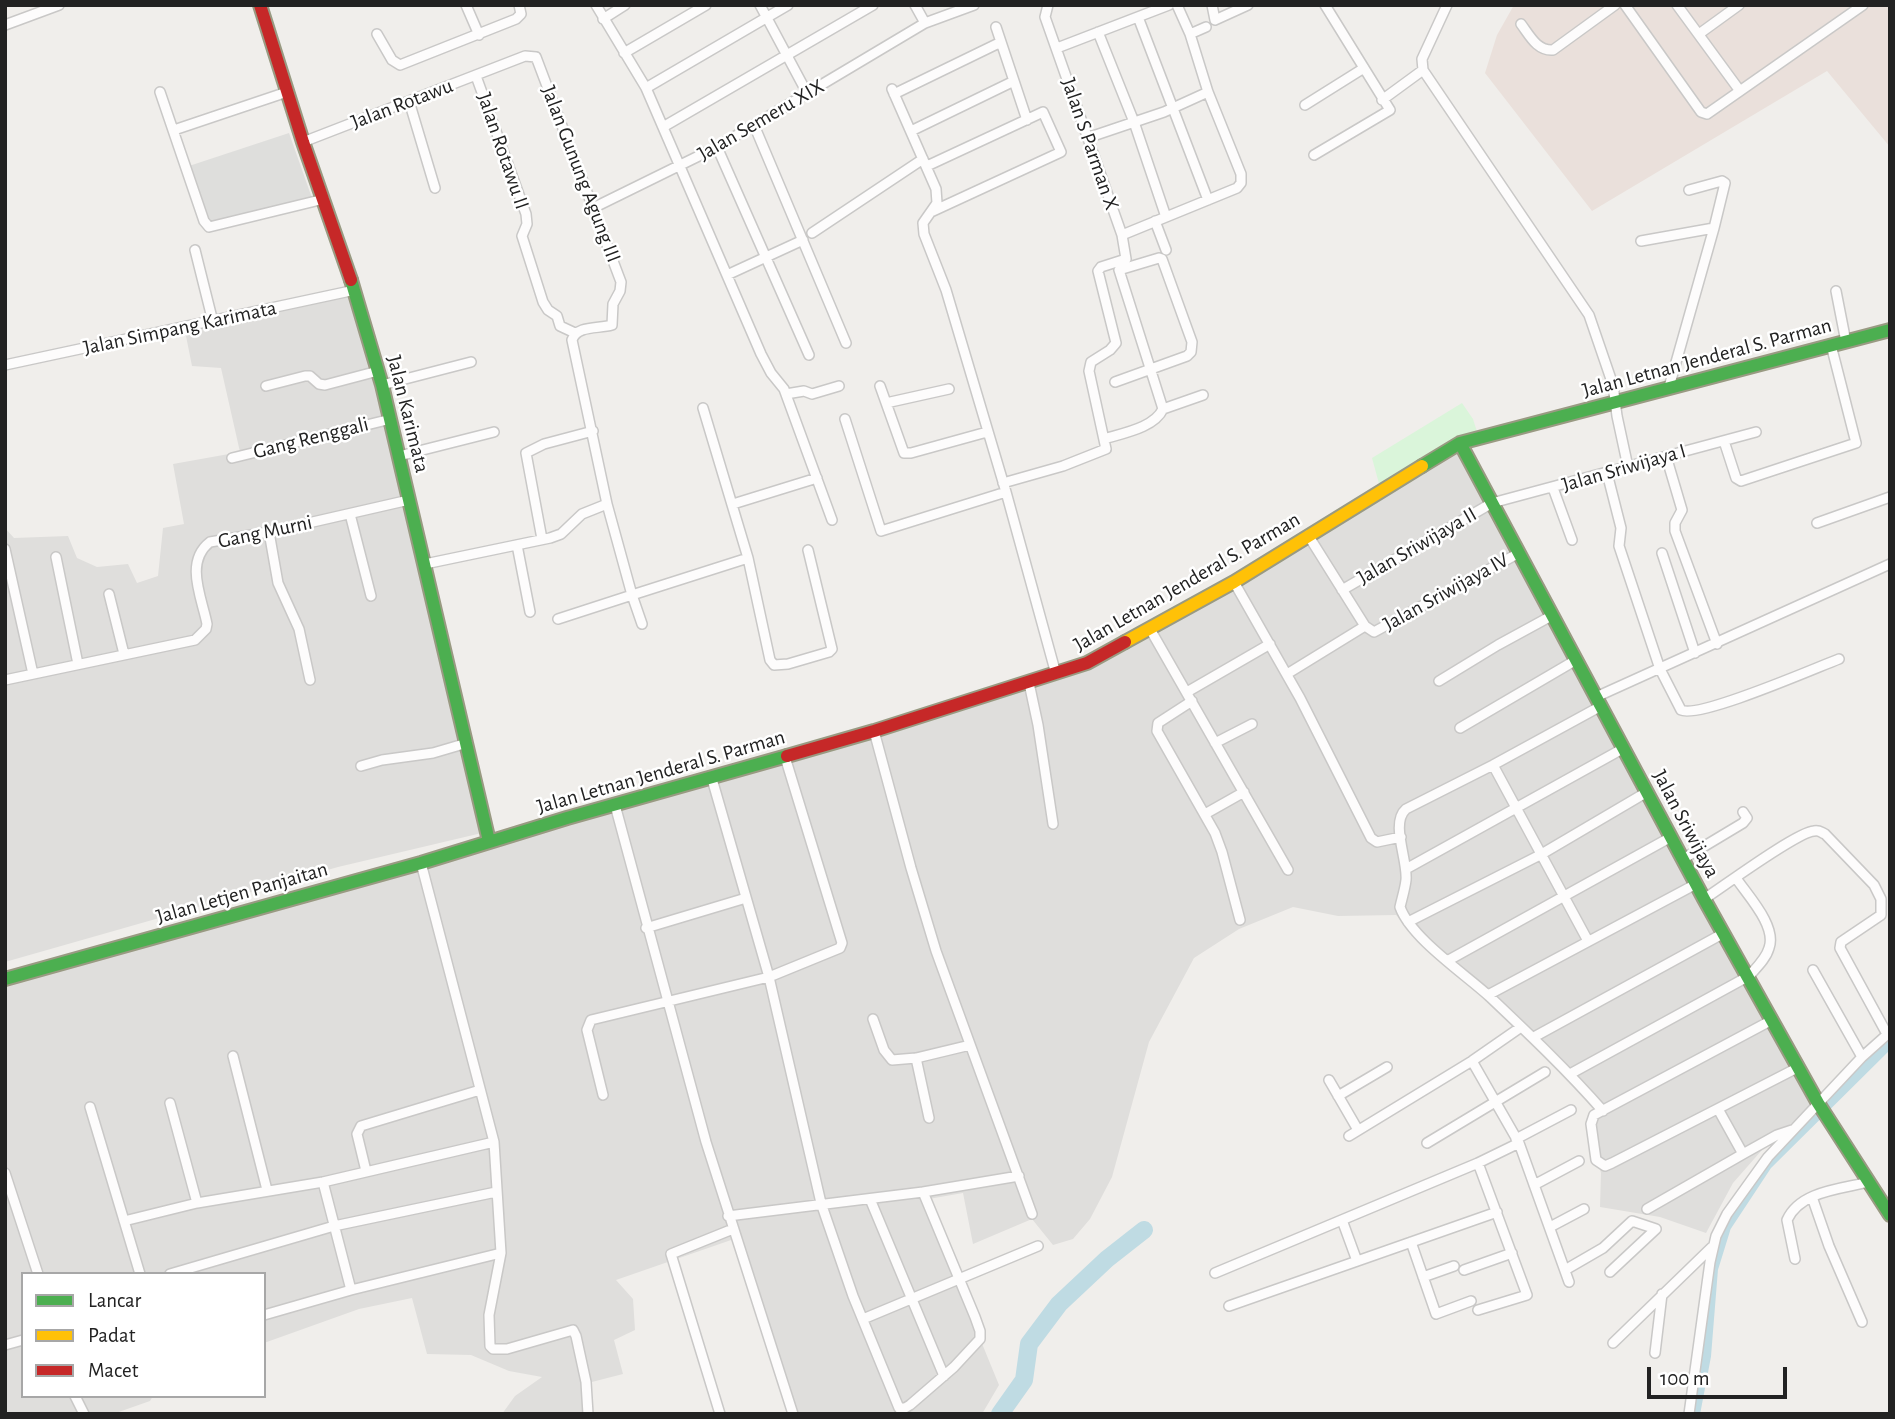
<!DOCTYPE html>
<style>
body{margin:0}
#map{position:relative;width:1895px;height:1419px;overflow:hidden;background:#f0eeeb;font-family:"Alegreya Sans",sans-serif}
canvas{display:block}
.frame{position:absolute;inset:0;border:7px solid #222;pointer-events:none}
.legend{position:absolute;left:21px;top:1272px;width:245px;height:126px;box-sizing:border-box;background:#fff;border:2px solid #a7a7a7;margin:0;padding:9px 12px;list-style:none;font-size:21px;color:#222}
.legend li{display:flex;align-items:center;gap:14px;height:35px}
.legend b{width:35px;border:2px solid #a7a7a7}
.scale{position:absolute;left:1647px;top:1367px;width:140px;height:32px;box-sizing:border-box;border:4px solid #222;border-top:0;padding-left:9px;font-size:21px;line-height:24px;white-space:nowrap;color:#222;-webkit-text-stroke:5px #fff;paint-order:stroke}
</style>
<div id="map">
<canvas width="1895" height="1419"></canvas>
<div class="frame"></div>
<ul class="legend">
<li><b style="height:9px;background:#4caf50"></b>Lancar</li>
<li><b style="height:9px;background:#ffc107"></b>Padat</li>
<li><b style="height:9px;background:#c62828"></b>Macet</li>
</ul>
<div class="scale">100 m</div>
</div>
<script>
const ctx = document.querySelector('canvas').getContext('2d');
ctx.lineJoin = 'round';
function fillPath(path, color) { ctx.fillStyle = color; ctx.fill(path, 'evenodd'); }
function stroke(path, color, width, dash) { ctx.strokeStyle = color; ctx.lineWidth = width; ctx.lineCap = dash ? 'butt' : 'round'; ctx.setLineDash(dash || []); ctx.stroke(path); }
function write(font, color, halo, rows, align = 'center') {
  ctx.font = font + ' "Alegreya Sans",sans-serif'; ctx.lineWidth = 5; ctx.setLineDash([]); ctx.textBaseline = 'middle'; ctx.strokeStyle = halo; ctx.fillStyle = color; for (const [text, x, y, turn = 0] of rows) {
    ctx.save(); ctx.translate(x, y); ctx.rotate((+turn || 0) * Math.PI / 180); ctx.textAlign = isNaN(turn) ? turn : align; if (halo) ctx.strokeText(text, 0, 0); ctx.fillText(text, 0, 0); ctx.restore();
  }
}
fillPath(new Path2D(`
 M354 295 486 832 338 867 5 962V528L14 538 68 536 77 558 97 567 128 564 137 583 158 576 163 528 184 524 173 464 240 452 221 368 192 366 185 331Z
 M1460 444 1818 1105 1776 1134 1733 1183 1706 1233 1660 1217 1600 1207 1601 1173 1588 1121 1602 1113 1534 1039 1446 963 1396 915 1338 916 1293 907 1239 929 1194 958 1149 1042 1112 1177 1090 1219 1073 1239 1053 1245 1032 1219 973 1244 963 1193 923 1200 999 1385 982 1414H791L734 1239 616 1280 633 1299 635 1330 614 1340 623 1374 584 1384V1414H502L515 1396 542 1377 509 1371 471 1355 427 1354 412 1298 359 1309 264 1343V1274H23V1396H153L150 1401 113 1414H5V976L1096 662Z`), '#dfdedc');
fillPath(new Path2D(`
 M289 133 312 198 208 223 189 166Z`), '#dededc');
fillPath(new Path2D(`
 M1514 5H1890V147L1827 71 1592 211 1485 73 1497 35Z`), '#eae0db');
fillPath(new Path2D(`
 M1462 403 1473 419 1479 438 1381 491 1372 458Z`), '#daf5da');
stroke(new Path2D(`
 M1695 1414 1706 1356 1713 1269 1726 1227 1767 1165 1890 1043`), '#bfdbe3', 10);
stroke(new Path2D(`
 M1000 1414 1024 1380 1029 1344 1059 1304 1107 1259 1144 1230`), '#bfdbe3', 18);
const street = new Path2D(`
 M466 5 479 35
 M596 5 646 88 761 354 771 373 784 389 832 520
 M760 5 807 93
 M915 5 925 23
 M1212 5 1215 20 1248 5
 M1447 5 1422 59 1423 70 1589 315 1613 385 1617 416 1628 467
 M1625 5 1701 112 1707 114 1863 5
 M1677 5 1740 91
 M1138 17 1208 200
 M603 19 625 5
 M1521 24C1530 36 1537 51 1553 50L1615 5
 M5 25 59 5
 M996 27 1027 120
 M1098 32 1134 122 1166 217
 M377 34 392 60 400 65 516 19 521 14 519 5
 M1190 34 1206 27
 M1699 34 1739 5
 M1057 48 1169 5
 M624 53 706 5
 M476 76 526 214 527 224 522 236 543 302 548 310 557 316 560 326 575 333
 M646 88 788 5
 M892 89 936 189 937 203 923 223 924 234 946 290 1006 492 1056 674
 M160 92 204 221 209 227 324 199
 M894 94 1001 42
 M1382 100 1423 70
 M409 101 435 188
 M1305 105 1364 68
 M754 125 846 343
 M663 127 873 5
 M174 130 287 92
 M911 131 1014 81
 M1087 138 1164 112 1208 92
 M303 142 525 56 536 57 621 282 620 291 613 304 612 325C598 329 577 325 572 340L607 504 632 595 748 558 703 408
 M717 147 809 355
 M1314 155 1390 110 1325 5
 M927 166 1043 112 1061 152 931 212
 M1689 190 1722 181 1725 183 1714 228
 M593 208 717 147 925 23 974 5
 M1155 221 1166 250
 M812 233 923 159
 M1122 235 1237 188 1241 183V174L1208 92 1190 34 1177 5
 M1641 241 1714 228 1669 387
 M195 250 213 322
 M727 275 803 240
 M1836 291 1846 342
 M5 365 355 290
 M382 385 471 362
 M266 386 305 376H310L319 384 325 385 378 371
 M880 386 904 453H911L987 432
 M786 394 804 391 812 394 839 386
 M886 403 949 389
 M1163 409 1203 395
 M845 419 881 531 1006 492
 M1104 439C1123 433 1154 428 1163 409L1119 270 1159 258 1162 259 1192 342 1191 352 1187 356 1115 382
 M1724 441 1736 478 1741 481 1856 443 1831 345
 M399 456 494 432
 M1666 456 1682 510 1675 523V531L1717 644
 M232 458 391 419
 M1607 473 1621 528 1619 546 1660 669 1681 710C1699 719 1815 668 1839 659
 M1003 483 1063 466 1106 449 1089 371 1091 362 1110 350 1116 343 1098 271 1101 267 1126 259 1122 235 1045 17 1048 5
 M1553 488 1572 540
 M733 504 817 478
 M350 514 371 596
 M1817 523 1890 497
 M269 532 278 583 299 629 310 680
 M1308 535 1365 626 1374 632 1519 553
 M542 539 526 453 544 444 593 431
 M517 545 530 612
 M5 549 33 674
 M1662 553 1695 653
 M56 557 78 664
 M748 558 770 660 774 665 788 664 829 652 832 649 808 550
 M425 564 550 538 561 534 582 514 607 504
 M1234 582 1300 698 1371 838 1377 842 1401 837
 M1342 590 1492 503 1756 432
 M109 594 124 654
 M558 619 632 595 642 624
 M1150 629 1288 870
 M1287 674 1365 626
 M5 680 195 640 206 629 207 624C202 598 184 562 210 542L269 532 409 500
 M1439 681 1498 645 1553 615
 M1029 683 1038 725 1053 824
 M1187 692 1270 644
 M1596 697 1890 564
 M1192 701 1158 723 1157 731 1215 833 1222 852 1240 920
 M1601 706 1493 765 1406 809C1390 823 1408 860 1406 880 1405 889 1402 898 1400 907 1411 938 1465 974 1490 997 1529 1034 1567 1070 1603 1111
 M1460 728 1576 660
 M874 731 911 868 936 951 1032 1214
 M1215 743 1252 724
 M1493 765 1588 941
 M361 766 382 760 433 753 467 743
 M712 779 769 977 821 1203 853 1296 899 1408H905L910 1405 954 1367 980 1339V1331L975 1317 923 1192 728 1216
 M615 805 706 1142 793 1414
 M1205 814 1244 792
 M1683 859 1743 823 1747 818 1743 812
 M421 863 494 1142 501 1253 489 1315 490 1346 493 1349H507L573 1330 576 1336 586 1382 588 1414
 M1406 869 1624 748
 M1704 899C1724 886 1797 832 1814 831 1820 830 1820 832 1825 834L1874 885 1881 899V915L1841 942 1840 948 1887 1034
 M1408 922 1540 855 1647 792
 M646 928 746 898
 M1447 961 1671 837
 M1813 970 1862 1057
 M1488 995 1696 884
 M873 1019 884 1050 892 1060 916 1058 970 1045
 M1772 1020 1594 1115 1591 1124 1596 1160 1605 1166 1612 1163 1799 1067
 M1534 1037 1724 933
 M233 1056 267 1190
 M916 1058 929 1118
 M1472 1061 1519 1143 1569 1282
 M1570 1074 1749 976C1756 968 1766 959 1769 948 1777 926 1748 896 1736 878
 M1329 1080 1358 1130
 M603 1095 587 1030 591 1020 769 977 840 948 842 943 785 757
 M1338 1096 1387 1067
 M170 1103 197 1203
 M90 1107 140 1274
 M1349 1136 1472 1061 1521 1027
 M1516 1139 1571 1110
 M1427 1143 1545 1072
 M1743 1154 1777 1135 1792 1130
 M366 1171 357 1134 361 1126 480 1090
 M5 1173 38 1274
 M323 1182 351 1290 501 1253
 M1534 1185 1579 1161
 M923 1192 1019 1176
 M1812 1197 1829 1246 1862 1322
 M870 1199 944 1376
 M1647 1209 1743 1154 1718 1109
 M1342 1220 1357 1261
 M124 1221 197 1203 323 1182 494 1142
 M1550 1227 1584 1209
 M1411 1242 1436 1314 1471 1301
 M1795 1259 1787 1220C1800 1191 1841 1189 1869 1182
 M1464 1270 1512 1253
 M1565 1270 1603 1248 1632 1221 1656 1229 1610 1272
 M1215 1273 1478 1163
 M170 1274 334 1226 496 1192
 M1423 1277 1454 1266
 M1229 1306 1497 1212
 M1478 1310 1527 1295 1478 1163 1519 1143
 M264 1315 351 1290
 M863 1319 1038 1246
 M1613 1343 1712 1247
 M5 1345 23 1340
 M1655 1353 1662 1294
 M75 1396 84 1414
 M720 1414 671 1254 733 1229
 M1689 1414 1710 1262 1716 1236 1727 1214 1768 1157 1862 1057 1890 1032`);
const fast = new Path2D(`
 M351 280 382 385 489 841
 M1460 443 1704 899 1818 1103 1890 1215
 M1422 466 1460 443 1890 330
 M5 979 421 863 567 818 787 756`);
const slow = new Path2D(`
 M1125 642 1234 582 1422 466`);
const jam = new Path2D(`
 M260 5 303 142 351 280
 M787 756 874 731 1087 663 1125 642`);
stroke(street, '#c9c8c7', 12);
stroke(fast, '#999a82', 16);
stroke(slow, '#999a82', 16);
stroke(jam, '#999a82', 16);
stroke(street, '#fdfcfc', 9);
stroke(fast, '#4caf50', 12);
stroke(slow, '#ffc107', 12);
stroke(jam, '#c62828', 12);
write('21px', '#222', '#fff', [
 ["Jalan Rotawu",402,104,-21],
 ["Jalan Semeru XIX",761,120,-30],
 ["Jalan S Parman X",1090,144,71],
 ["Jalan Rotawu II",503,151,71],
 ["Jalan Gunung Agung III",581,174,69],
 ["Jalan Simpang Karimata",180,328,-12],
 ["Jalan Letnan Jenderal S. Parman",1707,358,-15],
 ["Jalan Karimata",408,414,76],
 ["Gang Renggali",311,438,-14],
 ["Jalan Sriwijaya I",1624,468,-16],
 ["Gang Murni",265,532,-12],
 ["Jalan Sriwijaya II",1417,546,-30],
 ["Jalan Letnan Jenderal S. Parman",1187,582,-30],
 ["Jalan Sriwijaya IV",1446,592,-29],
 ["Jalan Letnan Jenderal S. Parman",661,772,-16],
 ["Jalan Sriwijaya",1686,824,62],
 ["Jalan Letjen Panjaitan",242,893,-16]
]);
</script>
